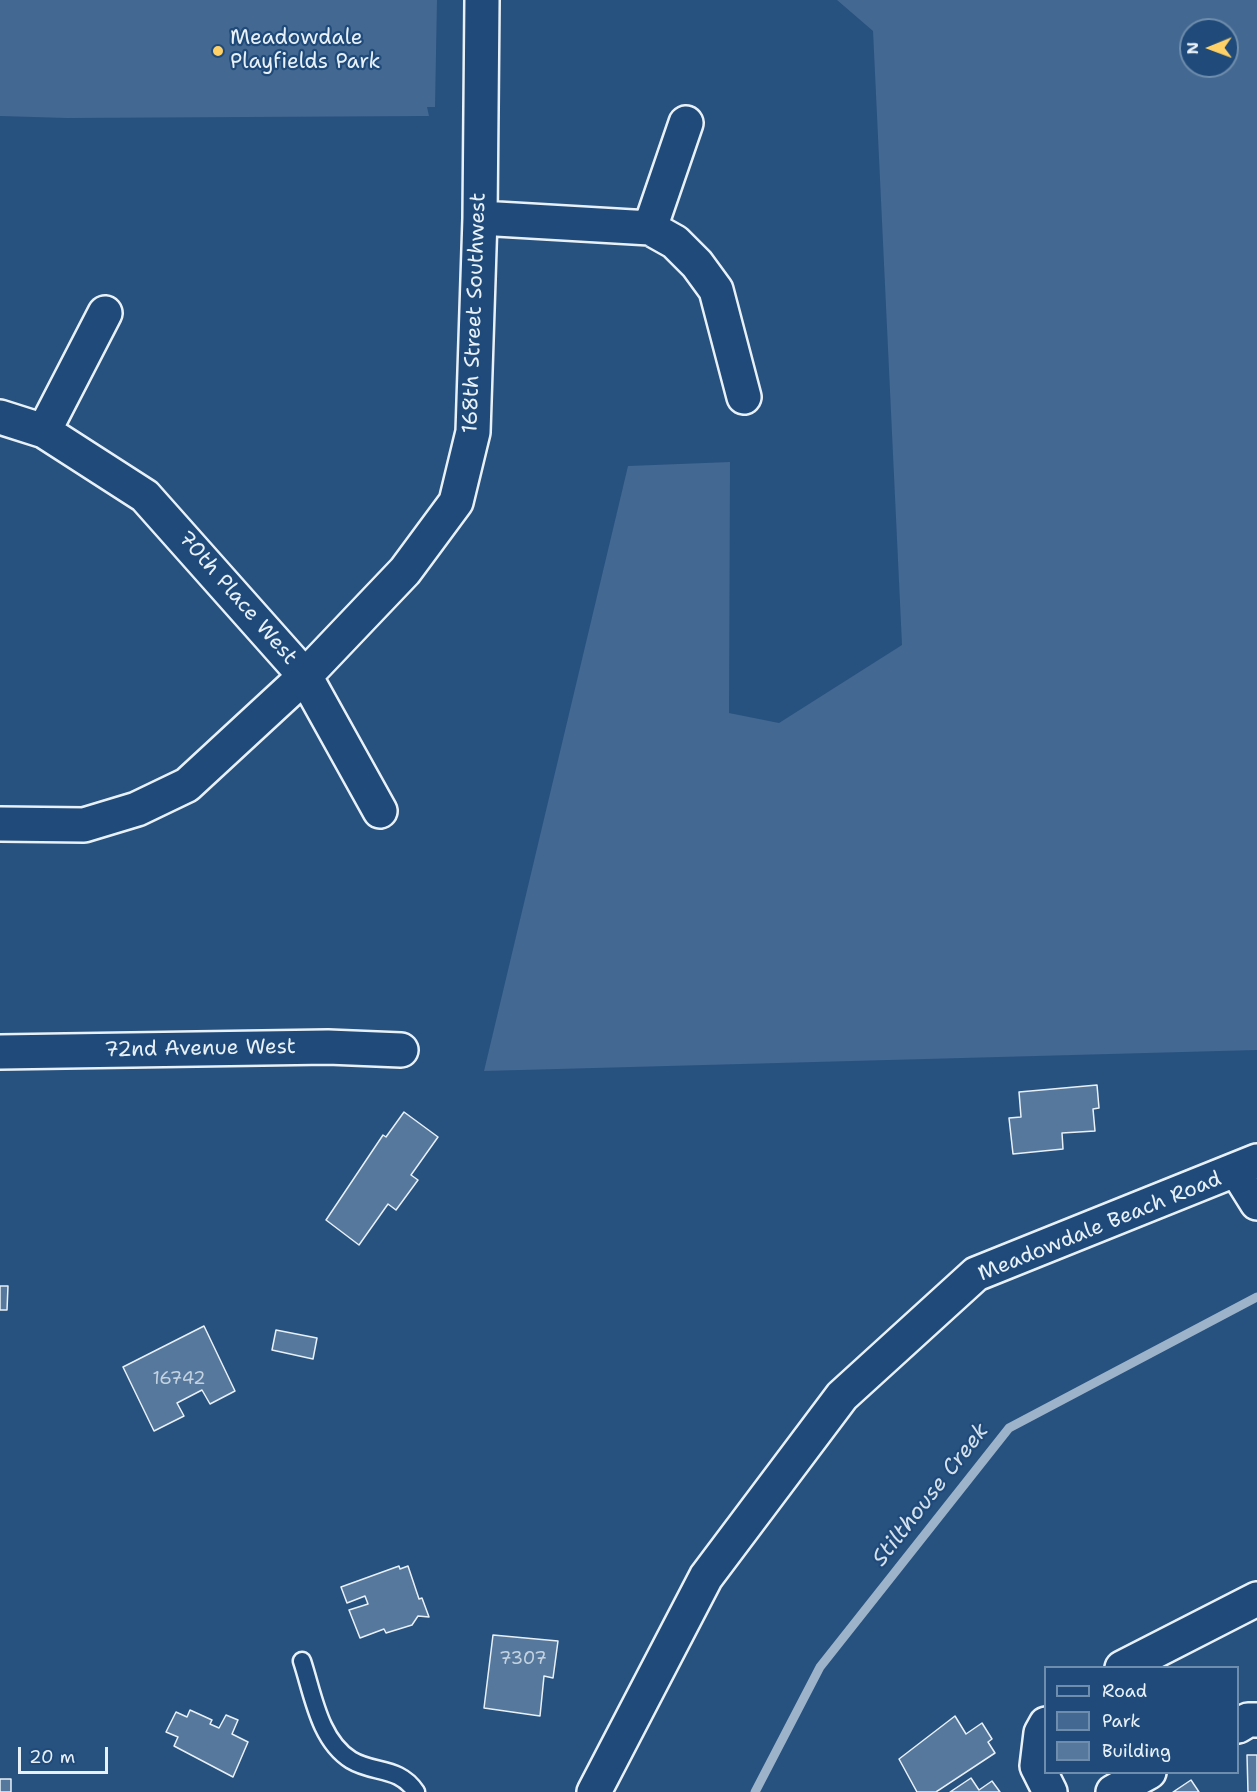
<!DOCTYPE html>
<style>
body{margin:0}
#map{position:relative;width:1257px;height:1792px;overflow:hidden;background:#27517f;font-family:"Shantell Sans",sans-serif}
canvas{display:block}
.legend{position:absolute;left:1044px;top:1666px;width:195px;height:108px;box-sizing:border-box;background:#1f4a7a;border:2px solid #6f8dac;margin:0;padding:8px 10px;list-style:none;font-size:18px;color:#e8f1f8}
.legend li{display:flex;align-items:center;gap:12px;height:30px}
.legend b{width:30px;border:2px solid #6f8dac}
.north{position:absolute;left:1179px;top:18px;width:60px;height:60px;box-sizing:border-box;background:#1f4a7a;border:2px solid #6f8dac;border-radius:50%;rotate:269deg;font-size:16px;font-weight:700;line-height:24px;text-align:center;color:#e8f1f8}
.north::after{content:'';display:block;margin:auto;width:21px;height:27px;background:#ffd166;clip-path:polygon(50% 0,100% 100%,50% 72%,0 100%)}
.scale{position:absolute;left:18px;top:1747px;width:90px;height:27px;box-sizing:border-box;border:3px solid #e8f1f8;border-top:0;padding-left:8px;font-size:18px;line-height:21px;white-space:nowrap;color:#e8f1f8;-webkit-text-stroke:4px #1f4a7a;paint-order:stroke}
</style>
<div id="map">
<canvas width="1257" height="1792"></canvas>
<ul class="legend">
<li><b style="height:8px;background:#1f4a7a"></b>Road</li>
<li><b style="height:16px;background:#436891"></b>Park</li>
<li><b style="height:16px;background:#57789d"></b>Building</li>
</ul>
<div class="north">N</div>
<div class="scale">20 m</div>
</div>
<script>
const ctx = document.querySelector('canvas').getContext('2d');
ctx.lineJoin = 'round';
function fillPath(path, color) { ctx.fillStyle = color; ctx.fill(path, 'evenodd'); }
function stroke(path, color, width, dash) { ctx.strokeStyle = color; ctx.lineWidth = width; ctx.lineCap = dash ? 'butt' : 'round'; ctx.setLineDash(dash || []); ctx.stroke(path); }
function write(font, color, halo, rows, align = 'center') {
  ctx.font = font + ' "Shantell Sans",sans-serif'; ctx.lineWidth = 4.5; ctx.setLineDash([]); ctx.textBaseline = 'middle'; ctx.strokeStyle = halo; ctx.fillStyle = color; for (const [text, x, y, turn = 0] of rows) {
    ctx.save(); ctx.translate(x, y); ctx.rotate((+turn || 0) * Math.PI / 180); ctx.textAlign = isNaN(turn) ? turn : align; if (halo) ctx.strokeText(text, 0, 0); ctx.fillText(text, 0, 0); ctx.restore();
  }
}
fillPath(new Path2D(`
 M0 0H437L435 107H427L429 116 67 118 0 116Z
 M837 0H1257V1050L484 1071 628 466 730 462 729 713 779 723 902 645 873 31ZM1191 30H1227V66H1191Z`), '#436891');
stroke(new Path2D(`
 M755 1792 820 1667 1009 1428 1257 1297`), '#9db3c9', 9);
const building = new Path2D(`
 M1097 1085 1099 1108 1093 1109 1095 1131 1062 1133 1063 1149 1013 1154 1009 1118 1021 1117 1019 1092Z
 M404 1112 438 1137 411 1175 418 1180 396 1210 388 1204 359 1245 326 1220 383 1135 386 1137Z
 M0 1286H8L7 1310H0Z
 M204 1326 235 1391 210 1404 202 1390 177 1403 184 1416 154 1431 123 1367Z
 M276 1330 317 1338 313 1359 272 1350Z
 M399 1566 400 1569 408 1566 419 1599 422 1598 429 1617 418 1616 412 1625 386 1633 384 1629 360 1638 349 1610 368 1604 365 1596 347 1603 341 1587Z
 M493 1635 558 1641 553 1678 544 1676 540 1716 484 1708Z
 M190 1710 212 1720 210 1724 219 1728 226 1715 238 1720 232 1734 248 1742 233 1777 174 1746 178 1737 166 1732 176 1712 187 1717Z
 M955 1716 966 1734 982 1723 992 1739 988 1742 995 1753 936 1792H917L899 1759Z
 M1247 1755H1257V1792H1248Z
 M971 1778 979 1790 992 1781 1000 1792H950Z
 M0 1779H11V1792H0Z
 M1191 1780 1199 1792H1173Z`);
fillPath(building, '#57789d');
stroke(building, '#e8f1f8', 1.5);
const service = new Path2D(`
 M302 1661C313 1694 319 1740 351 1760 374 1774 399 1766 416 1792`);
const minor = new Path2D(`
 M480 218 650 228 675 242 697 264 716 290 744 397
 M650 228 686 123
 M0 417 44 431 145 496 305 676 380 811
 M44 431 105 313
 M0 824 84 825 137 809 187 785 305 676 405 571 456 502 473 432 480 218 482 0
 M0 1052 328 1047 401 1050
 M1237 1171 1257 1203
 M1122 1668 1257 1599
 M1046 1724 1041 1733 1037 1766 1050 1792
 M1238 1726 1248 1720H1257
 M594 1792 706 1577 842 1396 976 1274 1257 1161
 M1113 1792 1149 1772`);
stroke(service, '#e8f1f8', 21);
stroke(minor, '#e8f1f8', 38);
stroke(service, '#1f4a7a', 16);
stroke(minor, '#1f4a7a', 33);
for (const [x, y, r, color] of [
 [218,51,6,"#ffd166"]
]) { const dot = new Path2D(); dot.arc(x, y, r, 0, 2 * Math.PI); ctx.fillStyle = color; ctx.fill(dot); stroke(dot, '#1f4a7a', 2); }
write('18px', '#c4d3e1', null, [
 ["16742",179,1379],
 ["7307",523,1659]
]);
write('21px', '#e8f1f8', '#1f4a7a', [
 ["Meadowdale",230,39],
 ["Playfields Park",230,63]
], 'left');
write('21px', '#e8f1f8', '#1f4a7a', [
 ["168th Street Southwest",475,313,-88],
 ["70th Place West",237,598,49],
 ["72nd Avenue West",200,1049,-1],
 ["Meadowdale Beach Road",1100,1227,-22]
]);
write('italic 22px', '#d5e2ec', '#1f4a7a', [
 ["Stilthouse Creek",931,1495,-52]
]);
</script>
